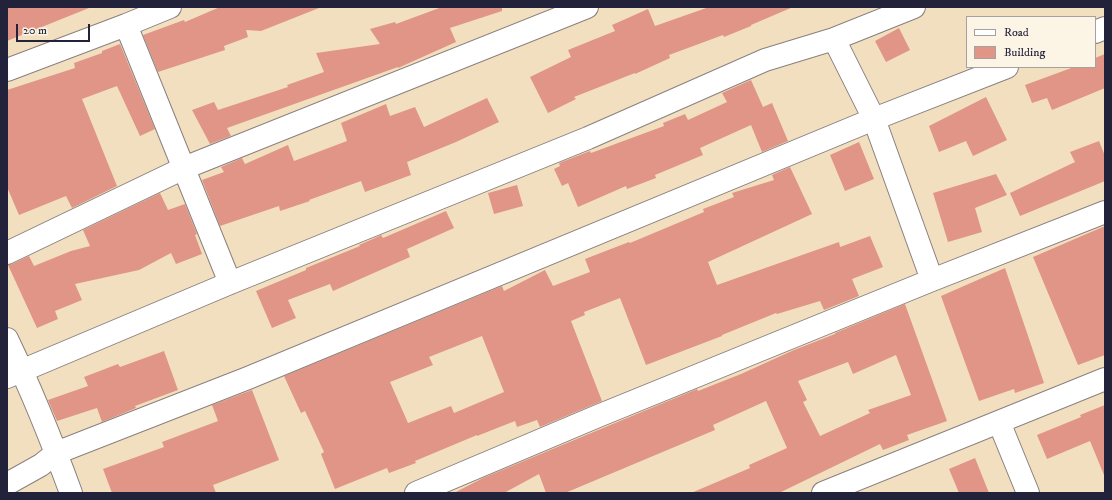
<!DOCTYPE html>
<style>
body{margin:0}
#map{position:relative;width:1112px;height:500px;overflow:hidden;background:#f2dfc0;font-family:"IM FELL DW Pica",serif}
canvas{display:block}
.frame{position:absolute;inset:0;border:8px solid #22223b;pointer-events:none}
.legend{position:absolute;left:966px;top:16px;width:130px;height:52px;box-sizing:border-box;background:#fcf5e5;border:1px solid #a5a1a1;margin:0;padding:5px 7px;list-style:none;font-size:12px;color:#22223b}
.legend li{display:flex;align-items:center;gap:8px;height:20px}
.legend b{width:20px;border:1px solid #a5a1a1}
.scale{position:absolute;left:16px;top:24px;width:74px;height:18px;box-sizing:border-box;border:2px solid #22223b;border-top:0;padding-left:5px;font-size:12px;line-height:14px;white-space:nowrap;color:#22223b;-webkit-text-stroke:3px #fcf5e5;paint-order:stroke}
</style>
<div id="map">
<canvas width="1112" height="500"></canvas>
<div class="frame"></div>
<ul class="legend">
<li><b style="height:5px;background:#fff"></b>Road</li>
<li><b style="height:11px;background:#e09586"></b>Building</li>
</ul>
<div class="scale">20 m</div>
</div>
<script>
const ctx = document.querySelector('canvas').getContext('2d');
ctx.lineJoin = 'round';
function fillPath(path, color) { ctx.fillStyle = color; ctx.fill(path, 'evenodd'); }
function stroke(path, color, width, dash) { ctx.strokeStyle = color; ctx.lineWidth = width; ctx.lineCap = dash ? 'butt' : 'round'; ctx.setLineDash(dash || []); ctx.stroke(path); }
fillPath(new Path2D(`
 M7 7H89V8L7 41Z
 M220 7H319V8L261 31 246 30 248 37 224 46 225 50 158 72 143 35 184 20 185 22Z
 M442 7H502V11L450 28 456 42 398 68V67L227 128 231 136 210 144 192 110 214 102 218 110 288 87 287 85 324 72 316 53 380 44 370 29 395 22 396 24Z
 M709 7H793L751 25V26L724 37 723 35 669 55 670 58 635 74V73L574 97 576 99 548 113 530 77 571 57 568 50 615 31 612 25 648 9 655 26Z
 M899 28 910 50 886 62 875 41Z
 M120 44 155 129 140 136 117 86 82 99 117 186 72 208 66 196 19 215 7 187V90L75 68 74 63 102 53V51Z
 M1105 54V88L1052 110 1047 98 1032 103 1025 85 1074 67H1095V58Z
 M751 80 763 107 772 103 788 141 762 152 751 125 700 148 703 155 655 175 656 178 627 189 626 186 578 207 568 183 562 186 554 169 560 166 559 163 590 151 591 153 664 126 663 123 685 114 688 120 727 102 722 93Z
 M986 97 1007 140 973 156 966 141 939 152 929 126Z
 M487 98 499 122 456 142 407 162 411 175 365 192 361 181 309 200 310 201 280 211 279 206 220 226 202 180 224 172 221 167 242 158 245 164 288 145 294 161 347 141 341 123 386 104 390 116 415 107 424 127Z
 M1099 141 1105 156V181L1020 216 1010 193 1075 162 1070 152Z
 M859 142 874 179 845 191 830 155Z
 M790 167 812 214 708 262 717 285 839 242 840 247 870 236 883 267 852 279 859 296 824 310 820 301 777 314 776 313 722 335V336L646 365 620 298 584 312 585 315 571 321 602 401 540 427 537 420 517 427 515 421 477 436V435L415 461 416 463 389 473 387 468 335 489 321 454 324 452 305 411 301 413 284 376 502 286 504 291 545 270 553 286 590 272 585 259 629 242 630 243 704 212 703 209 734 197 732 193 774 180 772 175ZM482 336 504 392 454 413 451 406 408 423 390 382 433 365 429 357Z
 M996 174 1007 195 975 208 982 232 948 242 933 193Z
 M517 185 523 206 494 214 488 193Z
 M160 193 168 210 185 204 197 234 195 235 202 254 176 264 171 253 139 270 75 284 82 300 55 311 58 319 37 328 8 265 12 264 29 256 34 266 71 251 90 246 83 230Z
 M446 211 454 228 407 249 410 257 333 291 330 284 288 300 296 318 272 328 256 291 306 270V268L360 246 359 245 375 238 381 235 383 238Z
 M1105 226V355L1078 365 1033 257Z
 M1005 268 1044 383 1015 393 1014 389 979 401 941 296Z
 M905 304 947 421 907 435 909 440 883 450 880 444 779 493H691L750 468 749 465 787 448 766 401 713 425 715 430 565 493H546L539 474 504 493H454L483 478 603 428 697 389 698 391 741 374 794 350 835 334V333ZM896 355 911 395 868 410 870 413 820 436 803 402 807 400 798 381 848 362 853 374Z
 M164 351 178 390 135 406 136 408 102 422 97 408 57 421 48 400 88 386 84 377 118 364 120 367Z
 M252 390 279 460 213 485 216 493H112L103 469 164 447 162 442 218 421 212 405Z
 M1105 405V475H1104L1090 441 1047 459 1037 435 1081 417 1080 415Z
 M975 458 989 493H959L949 469Z`), '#e09586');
const street = new Path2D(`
 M126 25 230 283
 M1095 32 1105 28
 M834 39 874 119 932 280
 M7 70 126 25 170 7
 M7 253 184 168 587 7
 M7 339C31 389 52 441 71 493
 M7 377 230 283 588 138 765 60 834 39 914 7
 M999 422 1028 493
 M7 484 41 465 56 453 248 378 874 119 1007 67
 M416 493 598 416 932 280 1105 212
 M823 493 1105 379`);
stroke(street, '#8a807e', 24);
stroke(street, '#fff', 22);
</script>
